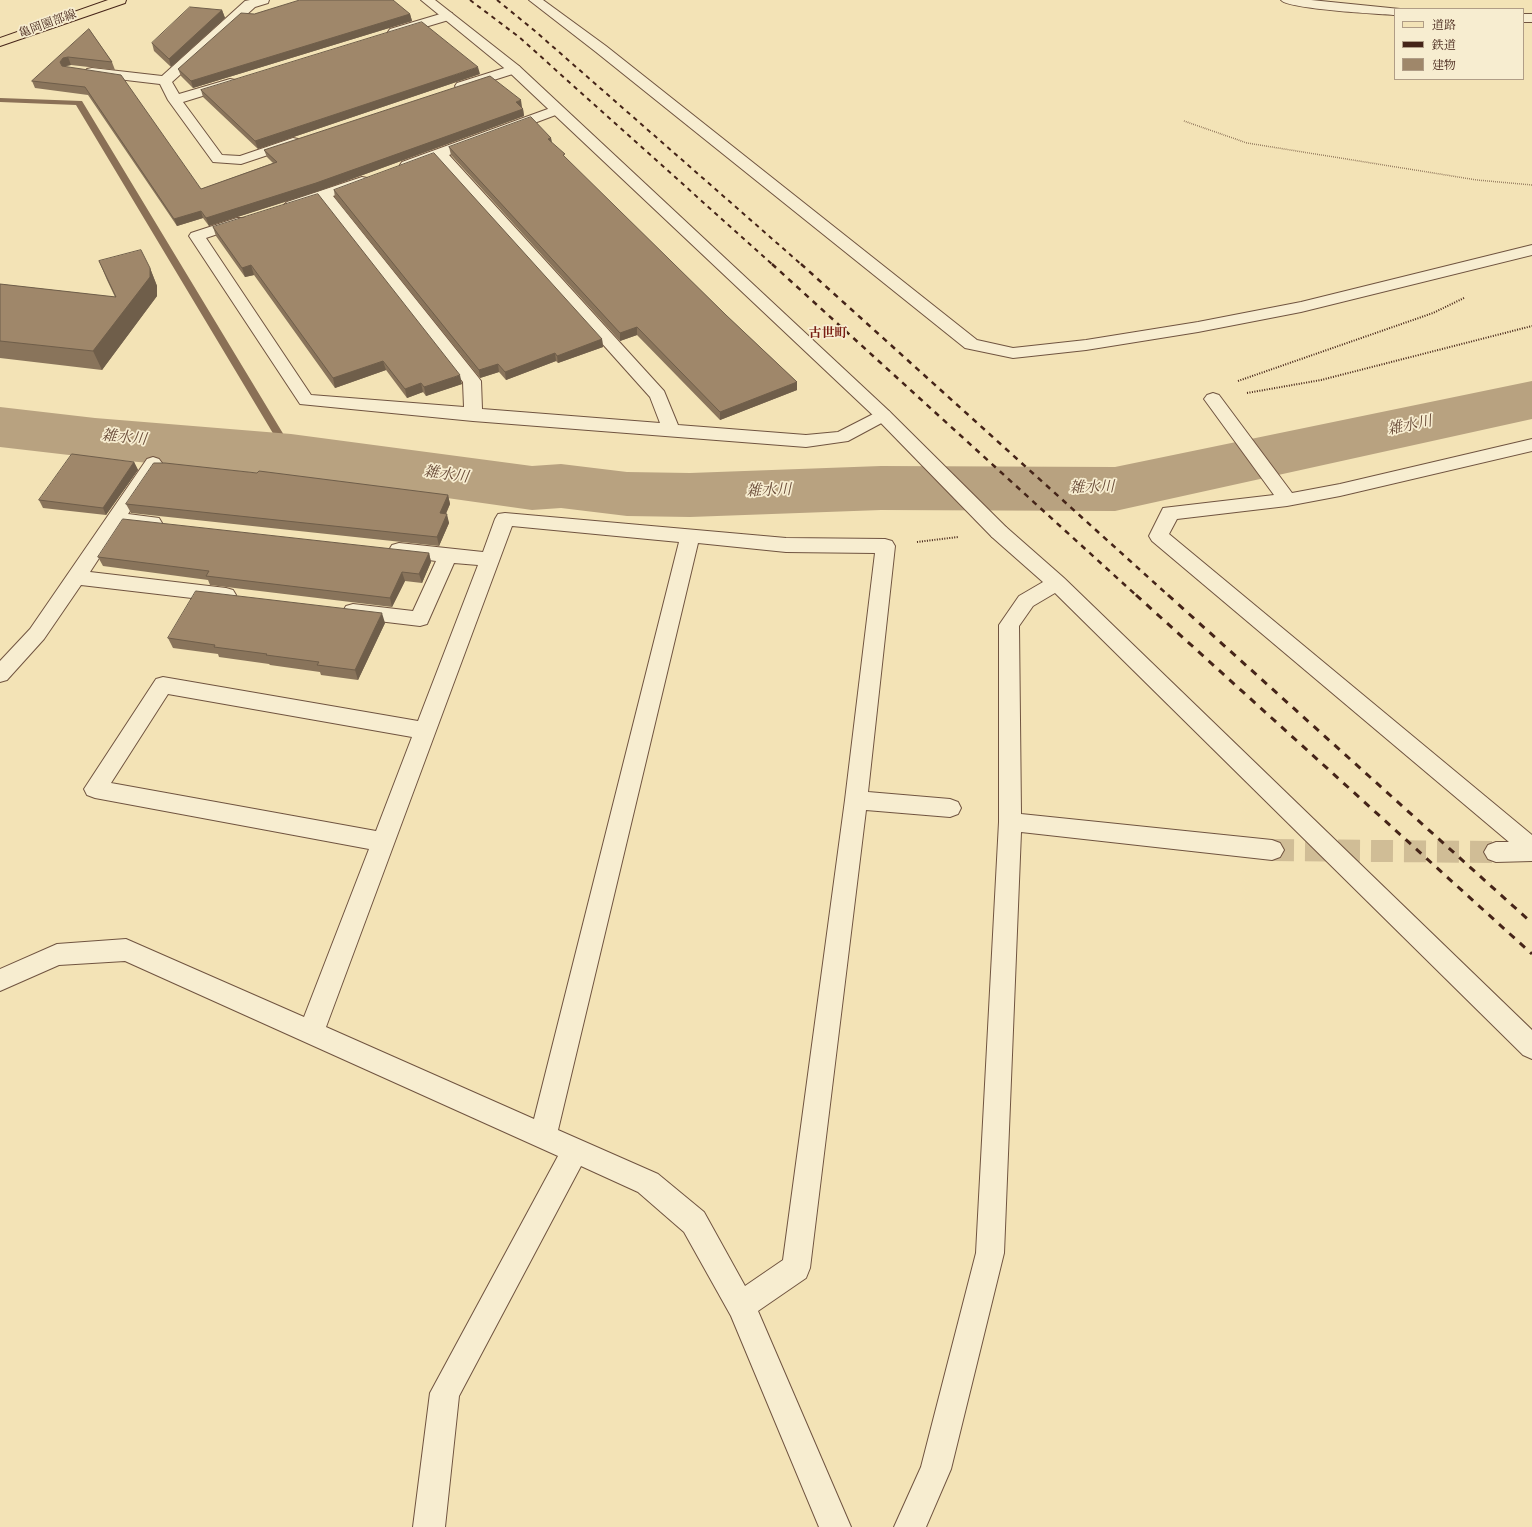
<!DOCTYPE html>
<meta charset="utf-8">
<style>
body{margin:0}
#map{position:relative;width:1532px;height:1527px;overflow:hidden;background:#f3e3b6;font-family:Vollkorn,"Noto Serif JP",serif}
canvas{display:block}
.legend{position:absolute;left:1394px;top:8px;width:130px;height:72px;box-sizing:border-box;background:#f7edd0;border:1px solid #b09d86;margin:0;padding:5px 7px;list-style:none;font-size:12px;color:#452418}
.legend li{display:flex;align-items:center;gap:8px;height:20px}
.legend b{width:20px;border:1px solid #b09d86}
</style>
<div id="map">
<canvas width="1532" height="1527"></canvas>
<ul class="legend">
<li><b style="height:5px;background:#f3e3b6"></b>道路</li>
<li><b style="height:5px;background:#452418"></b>鉄道</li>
<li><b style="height:11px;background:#9f876a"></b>建物</li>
</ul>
</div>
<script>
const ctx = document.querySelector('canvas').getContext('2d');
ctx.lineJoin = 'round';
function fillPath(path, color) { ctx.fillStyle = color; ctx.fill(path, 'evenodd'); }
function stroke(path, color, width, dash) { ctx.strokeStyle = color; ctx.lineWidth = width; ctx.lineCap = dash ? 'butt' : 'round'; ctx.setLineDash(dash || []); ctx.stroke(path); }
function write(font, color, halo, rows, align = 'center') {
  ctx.font = font + ' Vollkorn,"Noto Serif JP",serif'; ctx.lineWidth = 3.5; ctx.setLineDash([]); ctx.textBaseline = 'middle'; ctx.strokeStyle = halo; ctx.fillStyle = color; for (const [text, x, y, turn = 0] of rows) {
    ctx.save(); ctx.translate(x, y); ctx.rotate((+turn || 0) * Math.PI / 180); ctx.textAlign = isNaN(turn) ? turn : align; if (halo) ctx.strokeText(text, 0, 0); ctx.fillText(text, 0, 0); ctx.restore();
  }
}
fillPath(new Path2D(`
 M0 98 82 101 296 455 295 457 291 459 286 455 76 105 0 102Z`), '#8a7056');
fillPath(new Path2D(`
 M1532 381V419L1115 511 881 510 690 517 627 516 561 508 532 510 291 476 95 458 0 447V407L95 418 291 434 532 466 561 464 627 472 690 473 881 466 1115 467Z`), '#b8a280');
stroke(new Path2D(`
 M1272 850 1496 852`), '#d0bd96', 22, [22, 11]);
const minor = new Path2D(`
 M250 0H269L268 3 255 7 172 82 179 94 230 79 235 80 237 83 235 86 183 102 222 155 240 156 293 138 298 139 300 142 298 145 241 164 213 162 168 100 160 84 92 76 87 75 85 72 87 69 92 68 162 76 245 1Z
 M529 0H543L606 46 977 340 1013 348 1086 340 1198 322 1301 302 1532 245V255L1301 312 1198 332 1086 350 1013 358 965 348 596 52Z
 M1281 0H1311L1400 9H1395V15C1379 14 1287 9 1281 0Z
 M447 12 452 13 453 16 452 19 395 36 390 35 388 32 390 29Z
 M1523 14H1532V22H1523Z
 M514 65 519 66 521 69 519 72 462 90 457 89 455 86 457 83Z
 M556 106 561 107 563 110 561 113 449 155 664 391 678 425 806 435 838 432 883 409 889 411 892 415 889 419 848 441 806 447 473 421 300 404 189 236 191 233 237 218H247L250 221 247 224 206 238 311 395 464 407 463 382 320 200 292 210 287 208 284 205 287 202 362 177 367 178 369 181 367 184 333 196 478 377 481 381 482 409 660 423 650 397 437 159 412 168H402L400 165 402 162Z
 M1213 393 1219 395 1292 493 1340 484 1532 439V451L1340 496 1287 506 1177 519 1169 534 1532 835V861L1496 862 1488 859 1484 852 1488 845 1496 842H1509L1152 541 1149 536 1163 508 1274 495 1204 399 1207 395Z
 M153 457 159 459 162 463 128 514 159 518 162 523 159 528 152 530 120 526 90 572 226 588 233 590 236 595 233 600 226 602 81 585 44 639 7 680 0 682V661L30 629 147 459Z
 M505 513 786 538 885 539 892 541 895 546 868 792 950 799 958 802 961 808 958 814 950 817 866 810 810 1268 806 1278 758 1311 851 1527H819L731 1316 684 1232 638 1192 581 1166 459 1396 445 1527H413L430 1393 558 1156 125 961 59 965 0 991V969L57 944 126 939 304 1017 369 849 95 798 87 795 84 789 156 679 163 677 418 721 478 565 454 563 427 624 420 626 353 618 346 616 343 611 346 606 353 604 413 611 436 561 392 555 389 550 392 545 399 543 483 552 495 519 498 514ZM512 526 679 542 534 1119 326 1027ZM698 543 786 552 875 553 845 800 783 1260 745 1286 704 1212 658 1174 558 1130ZM168 694 412 737 376 831 111 783Z
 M999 525 1006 527 1064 578 1532 1030V1059L1523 1055 1055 593 1033 606 1019 626 1021 814 1272 840 1280 843 1284 850 1280 857 1272 860 1021 832 1004 1253 951 1469 926 1527H894L921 1467 976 1253 999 822V625L1019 596 1043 582 992 537 989 532 992 527Z`);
const tertiary = new Path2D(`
 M421 0H435L519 66 889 411 1006 527 1009 532 1006 537 999 539 992 537 877 419 509 72Z`);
const primary = new Path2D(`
 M108 0H126L125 3 0 46V38Z`);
stroke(minor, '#705440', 2);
stroke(tertiary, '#705440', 2);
stroke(primary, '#452418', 2);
stroke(new Path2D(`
 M1184 121 1247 143 1477 180 1532 185`), '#452418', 1.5, [0.5, 1.5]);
stroke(new Path2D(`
 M1238 381 1433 313 1464 298
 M1247 393 1321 380 1532 326
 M917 542 958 537`), '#452418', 2, [1, 1.5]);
fillPath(minor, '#f7edd0');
fillPath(tertiary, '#f7edd0');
fillPath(primary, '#f3e3b6');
stroke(new Path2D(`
 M470 0 519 37 773 265
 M497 0 535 31 802 265`), '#452418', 2, [4.5, 4.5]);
stroke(new Path2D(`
 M772 264 1137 596
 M801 264 1169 596`), '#452418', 2.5, [5.5, 5.5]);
stroke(new Path2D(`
 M1136 595 1532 954
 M1168 595 1532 923`), '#452418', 3, [7, 7]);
fillPath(new Path2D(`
 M222 10 225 18 171 67 154 51 152 43Z
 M254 14H410L412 21 193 88 181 76 178 69Z
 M89 29 112 62 115 70 71 65 66 66 65 67 201 189 273 163 267 157 264 150 522 107 523 109 524 116 319 191 209 226 203 218 177 226 88 95 35 88 32 81Z
 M480 74 258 149 203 97 201 90Z
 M551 138 552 143 565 158 726 315 797 382V390L720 420 637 335 620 341 451 155 449 147Z
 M334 190 602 339 603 347 558 363 556 361 506 380 499 372 480 378 335 198Z
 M213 227 462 384 426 396 423 392 407 398 386 370 335 388 254 275 245 277 216 236Z
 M99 261 150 268 157 286V296L102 370 0 358V284L115 297 107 280Z
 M134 462 138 470 106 515 43 508 39 500Z
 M448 495 450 504 446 514 449 523 439 546 131 513 126 504Z
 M429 553 431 562 422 583 405 581 392 607 210 585 208 580 103 566 98 557Z
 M385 623 358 680 321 675 320 672 270 665 269 664 219 657 218 654 173 648 168 638Z`), '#89745b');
fillPath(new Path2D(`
 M222 10 225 18 171 67 169 59Z
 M410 14 412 21 193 88 191 81Z
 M68 57 71 65 66 66 63 69 60 62 63 58Z
 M478 67 480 74 258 149 255 141Z
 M521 100 522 107 517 109 516 102Z
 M523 109 524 116 319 191 209 226 206 218Z
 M551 138 552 145 548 139Z
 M201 211 203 218 177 226 174 219Z
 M251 265 254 275 245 277 242 268Z
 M150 268 157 286V296L102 370 93 351Z
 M637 327V335L620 341V333Z
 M602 339 603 347 558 363 557 356Z
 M555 353 556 361 506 380 505 372Z
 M383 361 386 370 335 388 333 378Z
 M498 364 499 372 480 378 479 370Z
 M460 375 462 384 426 396 424 387Z
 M797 382V390L720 420V412Z
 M421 383 423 392 407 398 405 389Z
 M134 462 138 470 106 515 103 508Z
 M448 495 450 504 442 522 440 513Z
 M447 514 449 523 439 546 437 537Z
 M429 553 431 562 422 583 419 574Z
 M402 572 405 581 392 607 390 598Z
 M382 613 385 623 358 680 355 670Z`), '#6f5e4a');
const building = new Path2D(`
 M300 0H393L410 14 191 81 178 69 241 13 254 14Z
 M190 7 222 10 169 59 152 43Z
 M422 22 478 67 255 141 201 90Z
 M89 29 112 62 68 57 63 58 60 62 62 66 121 75 201 189 277 162 264 150 490 76 521 100 516 102 523 109 316 183 206 218 201 211 174 219 85 87 32 81Z
 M531 117 551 138 548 139 565 154 563 155 726 315 797 382 720 412 637 327 620 333 449 147Z
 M434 153 602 339 557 356 555 353 505 372 498 364 479 370 334 190Z
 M318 194 460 375 424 387 421 383 405 389 383 361 333 378 251 265 242 268 213 227Z
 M141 250 150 268V277L93 351 0 341V284L116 297 99 261Z
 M72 454 134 462 103 508 39 500Z
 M154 463H165L257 473 259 471 448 495 440 513 447 514 437 537 126 504Z
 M123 519 429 553 419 574 402 572 390 598 206 576 209 571 98 557Z
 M196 591 382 613 355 670 317 665 319 662 266 655 267 654 214 647 215 645 168 638Z`);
fillPath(building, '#9f876a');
stroke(building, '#6f5e4a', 1);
write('12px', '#452418', '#f7edd0', [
 ["亀岡園部線",48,25,-20]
]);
write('bold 13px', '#7a1f14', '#f7edd0', [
 ["古世町",828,335]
]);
write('italic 15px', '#684a37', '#f7edd0', [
 ["雑水川",1410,427,-12],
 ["雑水川",124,439,6],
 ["雑水川",446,476,8],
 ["雑水川",1092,489,-1],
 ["雑水川",769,492,-2]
]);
</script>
